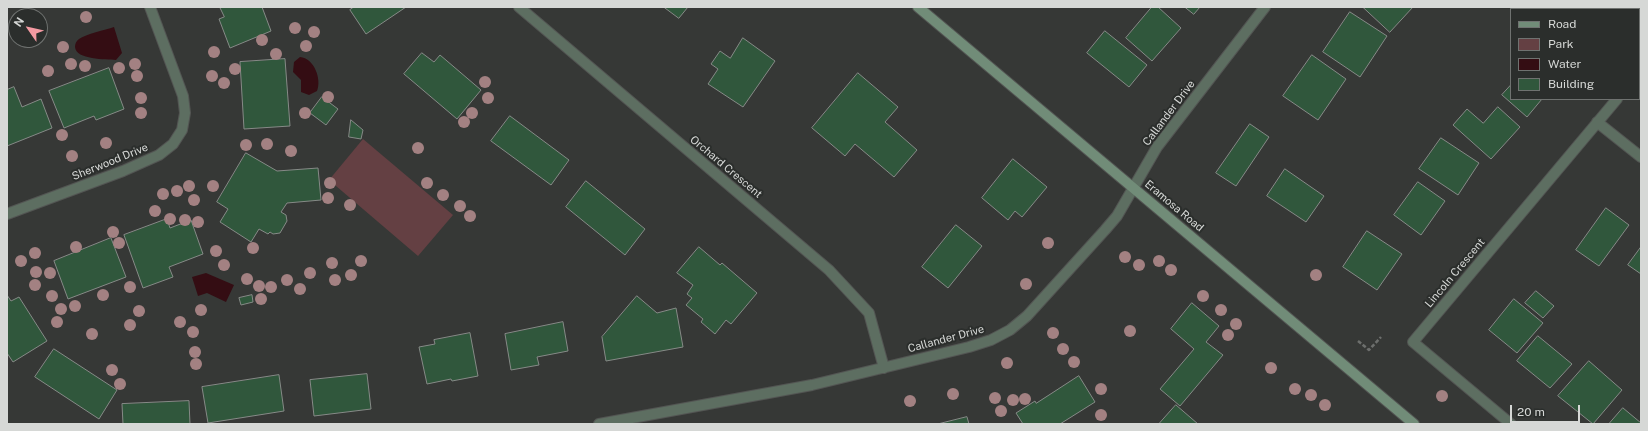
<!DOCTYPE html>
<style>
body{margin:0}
#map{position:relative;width:1648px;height:431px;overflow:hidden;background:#363836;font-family:"Public Sans",sans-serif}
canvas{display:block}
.frame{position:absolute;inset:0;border:8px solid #d6d8d6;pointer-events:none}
.legend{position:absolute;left:1510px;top:8px;width:130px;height:92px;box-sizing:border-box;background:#2b2e2c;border:1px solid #6f7270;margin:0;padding:5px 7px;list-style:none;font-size:12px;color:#d6d8d6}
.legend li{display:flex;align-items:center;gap:8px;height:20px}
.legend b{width:20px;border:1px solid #6f7270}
.north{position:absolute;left:8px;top:8px;width:40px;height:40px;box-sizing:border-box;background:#2b2e2c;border:1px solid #6f7270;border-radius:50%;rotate:304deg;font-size:11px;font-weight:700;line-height:16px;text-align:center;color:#d6d8d6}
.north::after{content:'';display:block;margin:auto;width:14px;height:18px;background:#f49aa2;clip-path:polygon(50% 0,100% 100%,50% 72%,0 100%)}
.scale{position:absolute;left:1510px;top:405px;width:70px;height:18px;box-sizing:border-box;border:2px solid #d6d8d6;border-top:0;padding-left:5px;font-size:12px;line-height:14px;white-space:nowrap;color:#d6d8d6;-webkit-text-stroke:3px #2b2e2c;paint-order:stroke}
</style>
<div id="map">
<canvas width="1648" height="431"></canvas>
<div class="frame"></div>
<ul class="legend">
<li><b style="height:5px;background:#718c78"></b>Road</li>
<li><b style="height:11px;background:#644043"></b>Park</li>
<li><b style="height:11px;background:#340d13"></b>Water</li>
<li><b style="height:11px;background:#30573c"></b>Building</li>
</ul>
<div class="north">N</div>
<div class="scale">20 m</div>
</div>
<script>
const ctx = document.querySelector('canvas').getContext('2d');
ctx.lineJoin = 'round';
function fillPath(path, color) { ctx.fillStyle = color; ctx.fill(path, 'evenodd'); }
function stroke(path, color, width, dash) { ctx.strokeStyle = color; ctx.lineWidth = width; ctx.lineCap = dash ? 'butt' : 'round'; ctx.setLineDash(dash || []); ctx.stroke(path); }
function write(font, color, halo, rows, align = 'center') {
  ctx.font = font + ' "Public Sans",sans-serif'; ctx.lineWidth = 4; ctx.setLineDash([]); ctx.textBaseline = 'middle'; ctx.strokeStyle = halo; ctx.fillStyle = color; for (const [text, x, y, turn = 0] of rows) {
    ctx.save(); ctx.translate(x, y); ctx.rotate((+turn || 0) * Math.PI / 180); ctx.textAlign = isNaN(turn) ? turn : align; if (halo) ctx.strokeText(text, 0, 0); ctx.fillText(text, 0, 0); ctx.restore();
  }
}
fillPath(new Path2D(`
 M363 139 453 215 418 256 329 180Z`), '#644043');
fillPath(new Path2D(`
 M114 27 122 53 116 60C106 59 76 60 75 47 75 44 76 41 79 39 86 34 105 30 114 27Z
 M300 57C314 58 322 79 317 91L309 95 301 92V80L293 72 294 62Z
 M206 273 234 285 226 302 207 293 198 296 192 277Z`), '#340d13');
const building = new Path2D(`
 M220 7H262L271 31 230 48 219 19 224 17Z
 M354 7H406L366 34 350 10Z
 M664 7H688L679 18Z
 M1152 7H1158L1181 28 1152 61 1126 38Z
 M1185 7H1200L1194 14Z
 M1363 7H1413L1390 32Z
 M1576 7H1604L1603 9H1575Z
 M1350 12 1387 36 1360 77 1323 52Z
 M1105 31 1147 65 1129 87 1087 53Z
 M743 38 775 61 743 107 708 84 718 69 711 64 720 51 730 58Z
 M30 40H39L40 43 32 45Z
 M422 53 434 62 440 55 481 90 457 119 404 74Z
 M1312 55 1346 79 1318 120 1283 96Z
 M285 59 290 126 244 129 240 62Z
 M109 68 124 109 96 120 94 116 64 128 49 91Z
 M858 73 898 107 885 122 917 150 894 177 855 144 845 156 812 128Z
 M1511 85V99H1542L1527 117 1502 95Z
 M14 87 22 107 41 99 52 128 7 146V90Z
 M322 97 338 109 326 125 310 113Z
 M1498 107 1520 127 1491 159 1453 125 1467 109 1483 123Z
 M510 116 569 160 551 185 491 141Z
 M351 120 363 130 361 139 349 137Z
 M1250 124 1269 137 1236 186 1216 173Z
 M1441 138 1479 163 1458 195 1419 169Z
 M246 153 277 171 318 168 321 200 287 203 281 212 286 215 287 221 280 233 273 234 270 232 268 234 259 229 251 242 220 222 228 209 217 202Z
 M1013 159 1047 187 1022 217 1015 211 1008 220 982 198Z
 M1285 169 1324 196 1306 222 1267 196Z
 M586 181 645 229 625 255 566 207Z
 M1418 182 1445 201 1421 235 1394 215Z
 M1606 208 1629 225 1599 266 1576 250Z
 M167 219 170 228 191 220 203 254 169 267 173 277 143 288 124 235Z
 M956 225 982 246 948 288 922 267Z
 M1367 231 1402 254 1377 290 1343 267Z
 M111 238 126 277 68 299 54 261Z
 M699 247 720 265 722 263 757 293 731 324 726 320 715 334 701 322 703 319 686 305 692 298 687 294 693 285 677 273Z
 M1641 247V274L1628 265Z
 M1536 291 1554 306 1543 318 1525 303Z
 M7 295 11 301 19 297 47 341 13 362 7 353Z
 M252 295 253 302 241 305 239 298Z
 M637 296 657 313 676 308 683 347 606 361 602 337Z
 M1514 299 1543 323 1517 353 1489 330Z
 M1192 303 1219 326 1206 342 1223 355 1180 406 1160 389 1194 349 1171 329Z
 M563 322 568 351 537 357 539 365 511 370 505 334Z
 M470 333 478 376 452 381 451 379 427 384 419 347 435 344 434 340Z
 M1538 336 1572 364 1550 388 1517 361Z
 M54 349 117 390 99 419 35 377Z
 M1589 361 1622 390 1593 424 1558 396Z
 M367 374 371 409 314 416 310 380Z
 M279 375 284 411 208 423 202 387Z
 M1079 376 1095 402 1060 424H1023L1016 413 1035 401 1036 403Z
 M189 401 190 424H123L122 404Z
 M1176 405 1198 424H1159Z
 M1623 408 1641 423V424H1609Z
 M967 417 969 424H938Z`);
fillPath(building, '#30573c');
stroke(building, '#868a87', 1);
const street = new Path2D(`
 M519 7 829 270 869 313 884 368
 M1639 74 1641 72
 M1597 122 1641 157
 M7 214 123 171 159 155 173 144 182 130 185 113 183 96 150 7
 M599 424 812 385 969 347 991 340 1010 330 1027 316 1105 230 1117 216 1157 147 1265 7
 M1511 424 1413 342 1617 99`);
const secondary = new Path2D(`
 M918 7 1414 424`);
stroke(street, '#535553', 12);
stroke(secondary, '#535553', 12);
stroke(new Path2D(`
 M1358 341 1369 350 1381 337`), '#6d6f6d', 2.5, [4, 2]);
stroke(street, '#5d6e61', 10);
stroke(secondary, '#718c78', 10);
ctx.fillStyle = '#a38182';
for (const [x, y] of [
 [86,17],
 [295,28],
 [314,32],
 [262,40],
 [306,46],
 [63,47],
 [214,52],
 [276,54],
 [71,64],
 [135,64],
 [85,66],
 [119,68],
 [235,69],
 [48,71],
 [137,76],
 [212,76],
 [485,82],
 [224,83],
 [328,97],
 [141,98],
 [488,98],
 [141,113],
 [305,113],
 [472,113],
 [464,122],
 [62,135],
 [106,143],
 [267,144],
 [246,145],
 [418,148],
 [291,151],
 [72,156],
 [330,183],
 [427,183],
 [189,186],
 [213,186],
 [177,191],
 [163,194],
 [443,195],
 [328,198],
 [194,200],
 [350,205],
 [460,206],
 [155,211],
 [470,216],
 [170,219],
 [185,220],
 [198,222],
 [113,232],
 [119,243],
 [1048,243],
 [76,247],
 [253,248],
 [216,251],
 [35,253],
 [1125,257],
 [21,261],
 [361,261],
 [1159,261],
 [332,263],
 [224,265],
 [1139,265],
 [1171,270],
 [36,272],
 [50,273],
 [310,273],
 [351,275],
 [1316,275],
 [247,279],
 [287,280],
 [335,280],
 [1026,284],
 [35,285],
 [259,286],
 [130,287],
 [271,287],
 [300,289],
 [103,295],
 [52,296],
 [1203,296],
 [261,299],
 [75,306],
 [61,309],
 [201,310],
 [1221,310],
 [139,311],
 [57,322],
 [180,322],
 [1236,324],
 [130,325],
 [1130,331],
 [193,332],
 [1053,333],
 [92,334],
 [1228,335],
 [1063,349],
 [195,352],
 [1074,362],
 [1007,363],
 [196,364],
 [1271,368],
 [112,370],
 [120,384],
 [1101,389],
 [1295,389],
 [953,394],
 [1311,395],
 [1442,396],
 [995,398],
 [1025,399],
 [1013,400],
 [910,401],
 [1325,405],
 [1001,411],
 [1101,415]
]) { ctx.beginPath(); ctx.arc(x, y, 6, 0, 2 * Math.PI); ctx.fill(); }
write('11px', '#d6d8d6', '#2b2e2c', [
 ["Callander Drive",1169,113,-53],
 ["Sherwood Drive",110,162,-22],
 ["Orchard Crescent",726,167,40],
 ["Eramosa Road",1174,206,40],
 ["Lincoln Crescent",1455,273,-50],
 ["Callander Drive",946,339,-15]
]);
</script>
